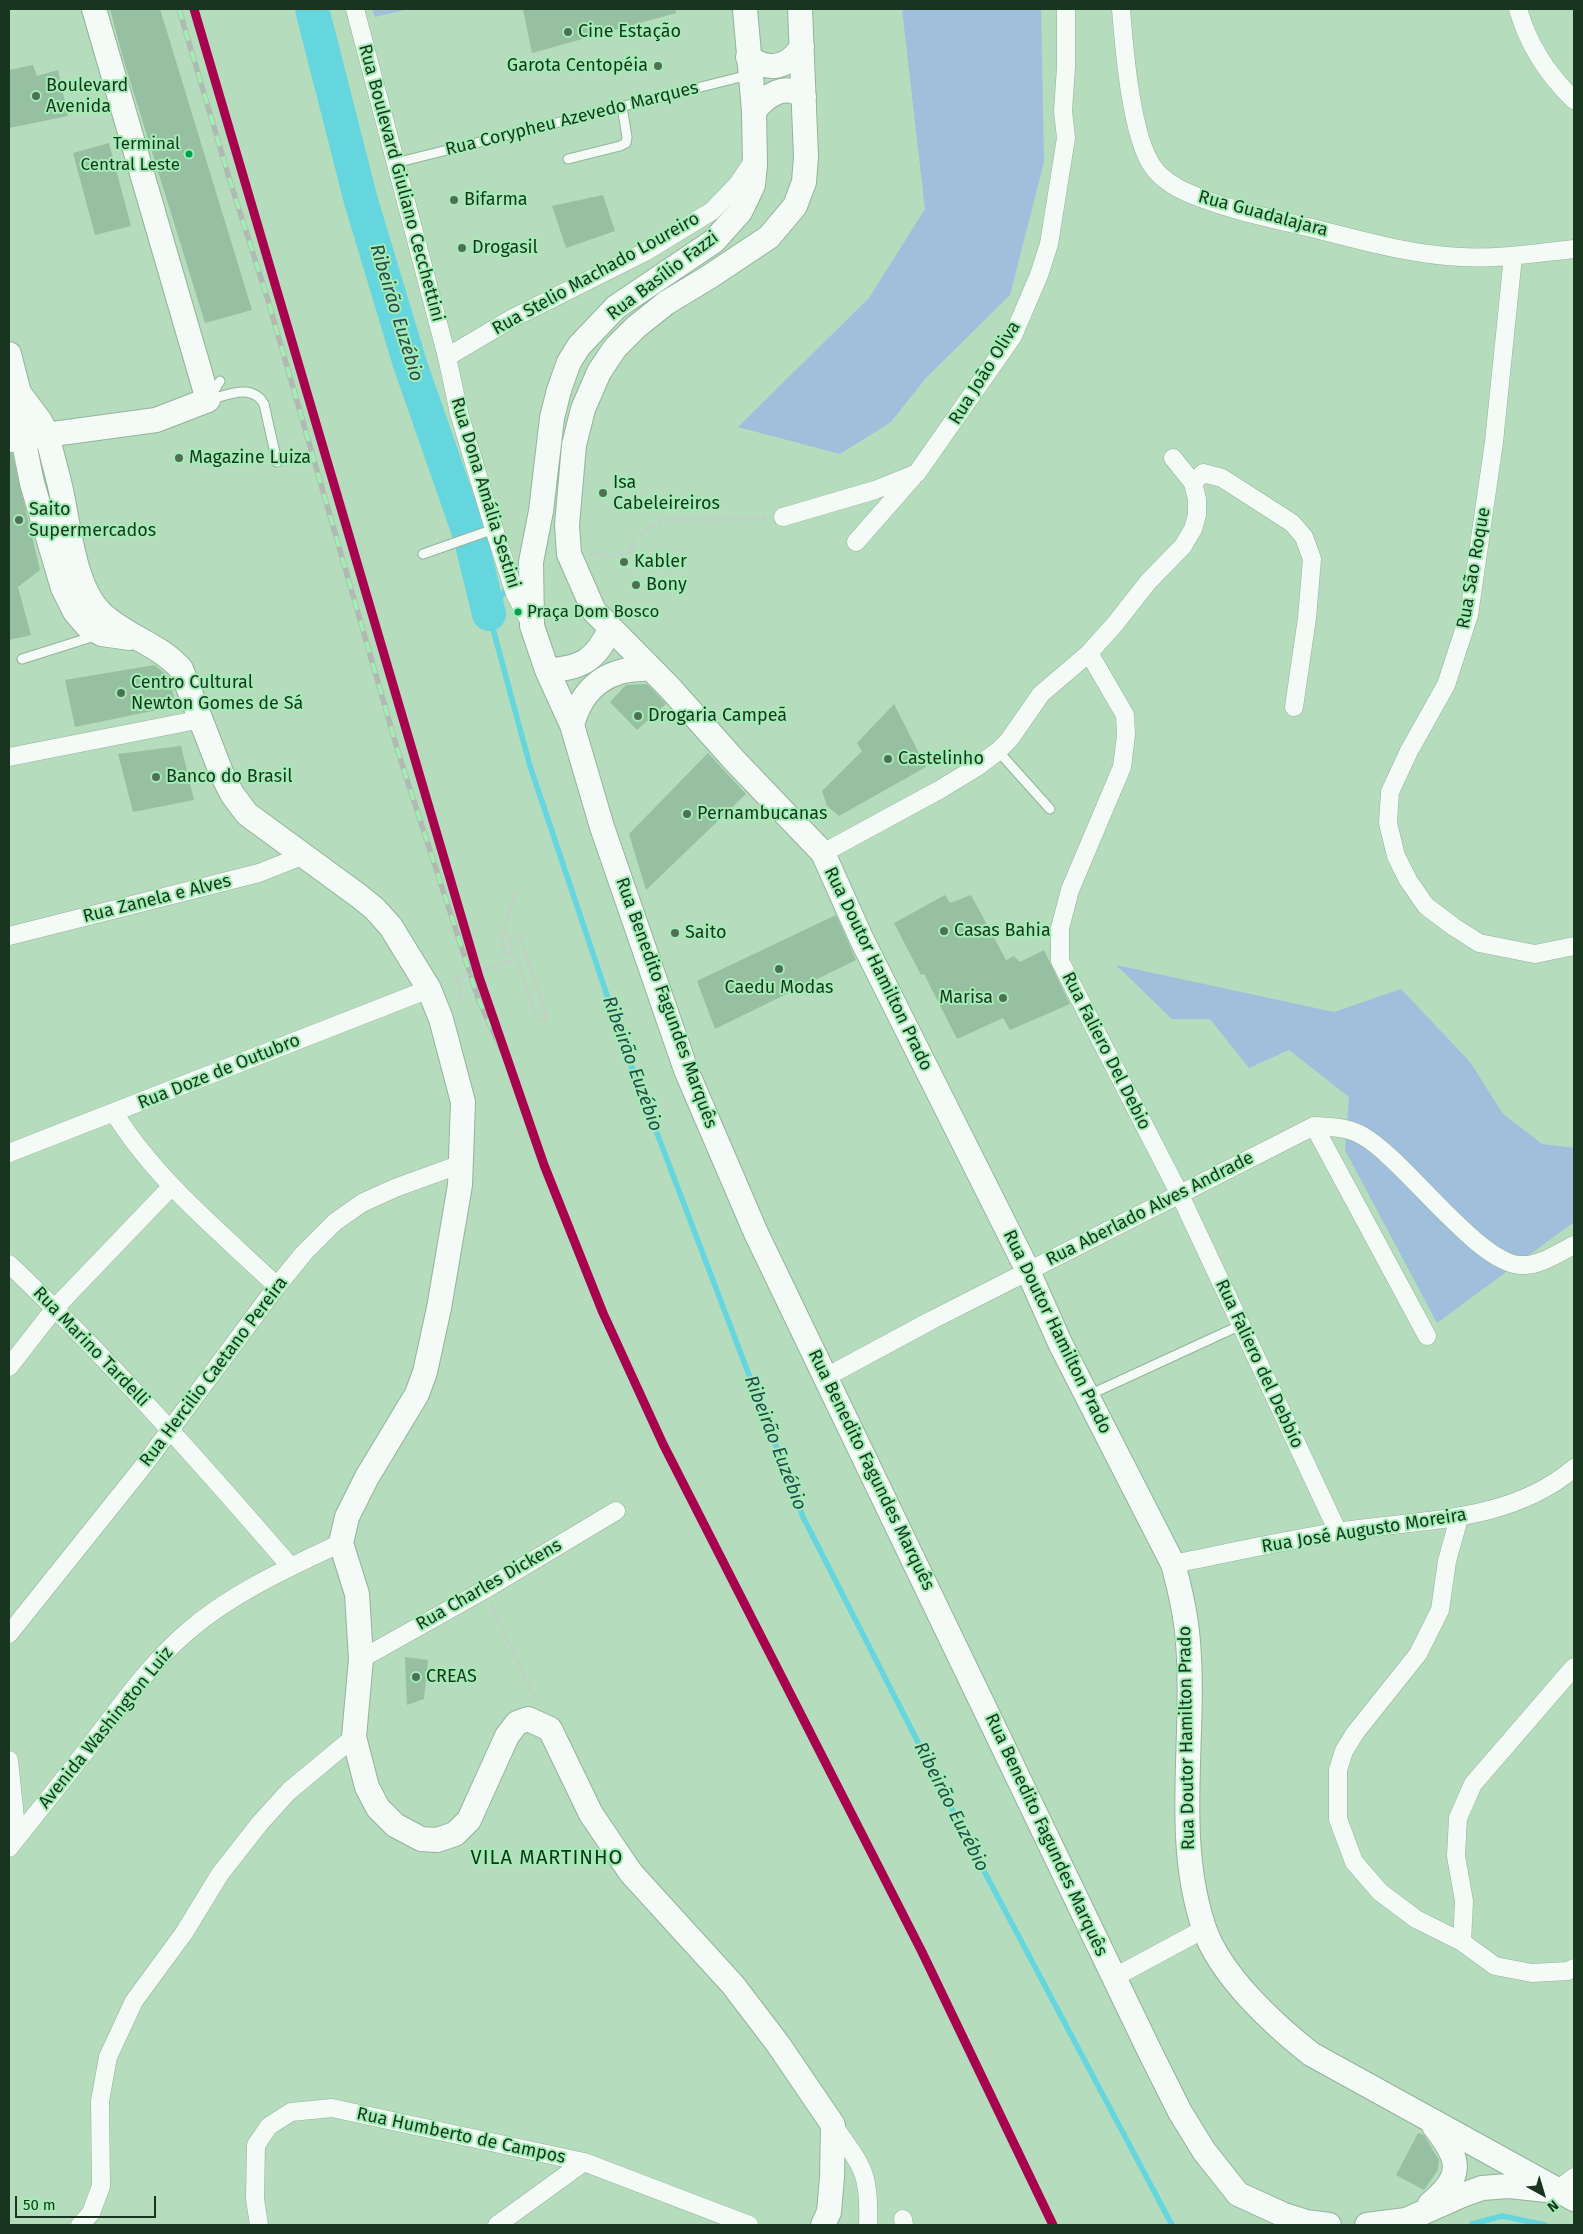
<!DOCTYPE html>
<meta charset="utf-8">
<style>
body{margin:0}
#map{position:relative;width:1583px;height:2234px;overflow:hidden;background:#b4dcbd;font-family:"Fira Sans",sans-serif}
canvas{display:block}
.frame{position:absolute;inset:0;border:10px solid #17351f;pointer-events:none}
.north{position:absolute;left:1518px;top:2169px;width:50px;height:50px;-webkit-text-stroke:4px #a3edb5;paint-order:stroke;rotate:141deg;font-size:14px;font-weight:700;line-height:20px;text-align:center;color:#17351f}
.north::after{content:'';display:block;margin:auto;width:18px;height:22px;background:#17351f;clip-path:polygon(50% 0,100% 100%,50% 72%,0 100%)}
.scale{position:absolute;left:15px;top:2196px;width:141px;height:22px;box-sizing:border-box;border:2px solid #17351f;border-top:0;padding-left:6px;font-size:15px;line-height:18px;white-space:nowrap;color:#17351f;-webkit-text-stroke:4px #a3edb5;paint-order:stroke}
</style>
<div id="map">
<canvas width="1583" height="2234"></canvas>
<div class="frame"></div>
<div class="north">N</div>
<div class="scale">50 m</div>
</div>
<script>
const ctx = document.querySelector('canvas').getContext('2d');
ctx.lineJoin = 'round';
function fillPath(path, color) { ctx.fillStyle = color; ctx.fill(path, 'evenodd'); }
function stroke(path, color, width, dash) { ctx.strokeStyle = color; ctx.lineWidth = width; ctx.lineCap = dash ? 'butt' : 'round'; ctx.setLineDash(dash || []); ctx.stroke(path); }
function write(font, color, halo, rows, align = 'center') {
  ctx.font = font + ' "Fira Sans",sans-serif'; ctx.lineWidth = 4; ctx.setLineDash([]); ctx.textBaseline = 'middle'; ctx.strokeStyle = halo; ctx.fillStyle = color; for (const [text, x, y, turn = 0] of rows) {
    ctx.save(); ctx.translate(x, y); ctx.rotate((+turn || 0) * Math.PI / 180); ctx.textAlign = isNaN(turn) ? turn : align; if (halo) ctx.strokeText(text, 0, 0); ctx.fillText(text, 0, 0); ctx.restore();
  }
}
fillPath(new Path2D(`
 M372 9H409L375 17Z
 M902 9H1041L1044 162 1010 295 925 379 891 422 840 454 738 427 869 298 925 209Z
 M1116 965 1334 1012 1401 989 1470 1062 1503 1114 1542 1144 1574 1148V1222L1437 1323 1345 1150 1349 1097 1289 1050 1249 1068 1210 1019H1172Z`), '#a0bfdd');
stroke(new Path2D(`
 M504 592 489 614 530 766 625 1049 803 1517 975 1854 1172 2225
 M1472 2224 1502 2216 1545 2225`), '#66d6de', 5.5);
stroke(new Path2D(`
 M312 9 361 201 410 364 470 536 489 614`), '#66d6de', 34);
fillPath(new Path2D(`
 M110 9H160L252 310 205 323 123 58Z
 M523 9H676V13L532 53Z
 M33 65 37 76 58 70 68 116 9 128V70Z
 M109 143 131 226 95 235 73 153Z
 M603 195 615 231 566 248 552 206Z
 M9 453H12L40 570 18 587 31 635 9 640Z
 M155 665 169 677 176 706 75 727 65 680Z
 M647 684 666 704 637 730 610 702 626 685Z
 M894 704 926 767 839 816 827 806 822 791 862 751 857 743Z
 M181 746 194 800 133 812 118 754Z
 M708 753 746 794 646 890 629 834Z
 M945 895 950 903 971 895 1006 960 1014 956 1020 962 1044 950 1070 1004 1010 1030 1003 1018 957 1039 924 974 921 975 894 923Z
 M836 915 856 960 715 1029 697 981Z
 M405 1657 428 1660 424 1699 407 1705Z
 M1418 2133 1424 2135 1439 2160 1438 2170 1424 2190 1396 2175Z`), '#97bfa2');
const service = new Path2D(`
 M568 159 620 146 626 143 627 137 622 107
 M395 163 749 75
 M211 396 220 381
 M208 400C228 395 252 383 264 404L277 462
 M423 554 494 529
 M22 659 98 635
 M998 751 1050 809
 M1089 1395 1241 1325`);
const minor = new Path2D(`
 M355 9 447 357 459 413 494 529 515 594 532 626
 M1121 9C1124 47 1131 137 1153 167 1161 179 1179 190 1193 195 1232 211 1275 219 1316 229 1363 241 1413 255 1461 257 1499 259 1537 253 1574 249
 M1518 9C1528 44 1548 75 1574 100
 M1513 256 1494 442 1469 615 1446 685 1409 751 1390 792 1388 823 1396 856 1408 880 1426 906 1454 927 1479 943 1535 954 1574 946
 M447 357 513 318 645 252 712 211 737 185 754 160
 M1193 483 1203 473 1222 478 1292 523 1304 537 1312 559 1307 618 1294 707
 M783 517 875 490 917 473 1013 336 1039 275 1049 244 1066 138 1063 111 1066 67V9
 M856 542 913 477
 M1089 653 1125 715 1126 735 1122 767 1070 890 1060 928V961L1180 1195 1338 1532
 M9 757 202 719
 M823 853 939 790 977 767 998 751 1009 740 1041 694 1089 653 1115 624 1148 582 1183 546 1193 529 1197 515V499L1193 483 1173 458
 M9 936 259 873 302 856
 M115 1114C156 1180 220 1232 277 1286
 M1314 1126C1331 1127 1348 1127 1363 1136 1404 1159 1478 1264 1521 1265 1540 1266 1558 1253 1574 1245
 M1314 1126 1427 1336
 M9 1153 429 989
 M9 1264C109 1359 200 1462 290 1566
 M9 1367 55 1308 172 1186
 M826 1377 930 1321 1314 1126
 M1459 1518 1447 1561 1440 1610 1418 1654 1355 1733 1344 1751 1338 1770V1819L1354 1862 1380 1892 1416 1919 1462 1942 1495 1966 1532 1973 1568 1971 1574 1968
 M1173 1564C1228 1553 1282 1541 1337 1532 1417 1519 1509 1524 1574 1468
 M9 1634 141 1469 277 1286 304 1253 335 1222 362 1203 395 1188 461 1164
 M361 1659 484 1590 616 1511
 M9 1760 17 1838
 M9 1848C38 1812 67 1775 96 1738 124 1701 152 1662 187 1632 232 1593 288 1568 341 1543
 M1462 1942 1464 1901 1456 1856 1458 1818 1473 1784 1574 1667
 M1113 1978 1204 1929
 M833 2125C863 2168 870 2172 868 2225
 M1556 2191 1574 2177
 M903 2219 904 2225
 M80 2225 91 2213 101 2186 100 2101 108 2057 134 2001 184 1933 220 1874 260 1823 289 1791 354 1737
 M259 2225 255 2199 256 2145 269 2126 291 2112 332 2108 584 2162 749 2225
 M497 2225 584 2162`);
const secondary = new Path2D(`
 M745 9 754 111 755 164 753 185 740 212 714 241 616 307 579 346 569 362 559 390 552 418 541 511 531 562 532 626 547 670 572 725 602 827 686 1070 756 1233 1151 2054 1180 2112 1204 2151 1238 2194 1284 2215 1306 2222 1329 2225
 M800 9 806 157 804 182 795 206 769 237 709 277 666 303 636 327 615 348 599 372 583 409 574 445 567 525 569 554 594 611 670 688 734 760 823 853 861 938 1028 1271 1060 1343 1173 1564C1180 1589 1186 1615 1188 1642 1196 1737 1173 1836 1204 1928 1220 1975 1273 2024 1311 2054L1574 2199
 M748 57C768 72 789 68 802 46
 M754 111C767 95 785 82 804 97
 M9 354 19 393 20 423 32 483 63 588 75 612 88 627 102 634 130 638
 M19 393 40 421 47 434C51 452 56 469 60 486 69 524 73 584 100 612 124 636 159 644 181 669L221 772 232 794 247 814 359 896 375 909 391 927 429 989 441 1019 463 1102 460 1185 439 1308 425 1372 417 1394 367 1477 347 1517 341 1543 357 1594 361 1659 354 1737 367 1787 378 1808 395 1825 421 1839 437 1840 455 1834 469 1820 507 1736 517 1723 528 1719 550 1729 591 1814 631 1873 733 1985 778 2044 833 2125 832 2177 829 2212 823 2225
 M9 440 156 420 208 400 94 9
 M547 670C581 669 596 660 610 629
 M572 725C583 685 610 667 651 669
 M1430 2204C1465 2175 1460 2159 1434 2126
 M1367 2225 1406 2220 1460 2196 1482 2188 1509 2186 1547 2190`);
stroke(service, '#94b39b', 11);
stroke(minor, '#94b39b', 19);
stroke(secondary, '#94b39b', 26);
stroke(new Path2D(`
 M590 554 617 556 631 551 635 537 664 520 766 518
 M515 893 502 940 505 955 512 952 510 938 515 936H520L546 1015 545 1019 539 1021 535 1016 518 959
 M456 1001 462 999 457 978
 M491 1605 537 1701`), '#c2cec6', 3, [5, 2.5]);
stroke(service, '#f4faf5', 9);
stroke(minor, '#f4faf5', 18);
stroke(secondary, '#f4faf5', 24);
const rail = new Path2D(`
 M179 9 230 181 267 297 399 755 479 1001 509 1065`);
stroke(rail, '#b0bab2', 5.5);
stroke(rail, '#a3edb5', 4, [11]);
stroke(new Path2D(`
 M457 978 518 959`), '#c2cec6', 3, [5, 2.5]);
stroke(new Path2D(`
 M194 9 479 977 544 1165 603 1313 663 1444 922 1952 1053 2225`), '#a8034f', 9);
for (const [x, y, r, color] of [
 [568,32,5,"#4e6f56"],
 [658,66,5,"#4e6f56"],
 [36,96,5,"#4e6f56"],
 [189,154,4.5,"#01a04e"],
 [454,200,5,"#4e6f56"],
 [462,248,5,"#4e6f56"],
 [179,458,5,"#4e6f56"],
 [603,493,5,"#4e6f56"],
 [19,520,5,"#4e6f56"],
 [624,562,5,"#4e6f56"],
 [636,585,5,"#4e6f56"],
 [518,612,4.5,"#01a04e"],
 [121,693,5,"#4e6f56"],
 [638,716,5,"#4e6f56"],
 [888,759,5,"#4e6f56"],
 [156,777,5,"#4e6f56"],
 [687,814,5,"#4e6f56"],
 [944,931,5,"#4e6f56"],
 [675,933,5,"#4e6f56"],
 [779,969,5,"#4e6f56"],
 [1003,998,5,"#4e6f56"],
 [416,1677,5,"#4e6f56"]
]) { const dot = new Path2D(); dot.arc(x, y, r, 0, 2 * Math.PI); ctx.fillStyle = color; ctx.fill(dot); stroke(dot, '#a3edb5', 2); }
write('17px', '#17351f', '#a3edb5', [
 ["Terminal",180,144],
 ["Central Leste",180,165],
 ["Praça Dom Bosco",527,612,"left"]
], 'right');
write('18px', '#17351f', '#a3edb5', [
 ["Cine Estação",578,32],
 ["Garota Centopéia",648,66,"right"],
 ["Boulevard",46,86],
 ["Avenida",46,107],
 ["Bifarma",464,200],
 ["Drogasil",472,248],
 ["Magazine Luiza",189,458],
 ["Isa",613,483],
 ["Cabeleireiros",613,504],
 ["Saito",29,510],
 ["Supermercados",29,531],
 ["Kabler",634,562],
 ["Bony",646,585],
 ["Centro Cultural",131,683],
 ["Newton Gomes de Sá",131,704],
 ["Drogaria Campeã",648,716],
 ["Castelinho",898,759],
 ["Banco do Brasil",166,777],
 ["Pernambucanas",697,814],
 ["Casas Bahia",954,931],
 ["Saito",685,933],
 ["Caedu Modas",779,988,"center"],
 ["Marisa",993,998,"right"],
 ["CREAS",426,1677]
], 'left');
write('18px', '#17351f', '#a3edb5', [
 ["Rua Corypheu Azevedo Marques",572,119,-14],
 ["Rua Boulevard Giuliano Cecchettini",401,183,75],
 ["Rua Guadalajara",1263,214,15],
 ["Rua Stelio Machado Loureiro",596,274,-29],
 ["Rua Basílio Fazzi",663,276,-37],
 ["Rua João Oliva",985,373,-58],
 ["Rua Dona Amália Sestini",485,493,73],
 ["Rua São Roque",1474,568,-80],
 ["Rua Zanela e Alves",157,899,-14],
 ["Rua Doutor Hamilton Prado",878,969,64],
 ["Rua Benedito Fagundes Marquês",666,1003,70],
 ["Rua Faliero Del Debio",1106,1051,63],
 ["Rua Doze de Outubro",219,1072,-22],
 ["Rua Aberlado Alves Andrade",1150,1209,-27],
 ["Rua Doutor Hamilton Prado",1057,1332,64],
 ["Rua Marino Tardelli",91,1347,46],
 ["Rua Faliero del Debbio",1259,1364,65],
 ["Rua Hercilio Caetano Pereira",214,1372,-53],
 ["Rua Benedito Fagundes Marquês",871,1470,64],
 ["Rua José Augusto Moreira",1364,1531,-9],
 ["Rua Charles Dickens",489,1585,-30],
 ["Avenida Washington Luiz",106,1728,-51],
 ["Rua Doutor Hamilton Prado",1187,1738,-91],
 ["Rua Benedito Fagundes Marquês",1046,1835,65],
 ["Rua Humberto de Campos",461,2136,12]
]);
write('italic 19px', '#2b484e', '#a3edb5', [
 ["Ribeirão Euzébio",396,313,73],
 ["Ribeirão Euzébio",632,1064,70],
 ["Ribeirão Euzébio",775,1443,69],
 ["Ribeirão Euzébio",951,1807,63]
]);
ctx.letterSpacing = '1px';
write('20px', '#0f351b', '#a3edb5', [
 ["VILA MARTINHO",547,1858]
]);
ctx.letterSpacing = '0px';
</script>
